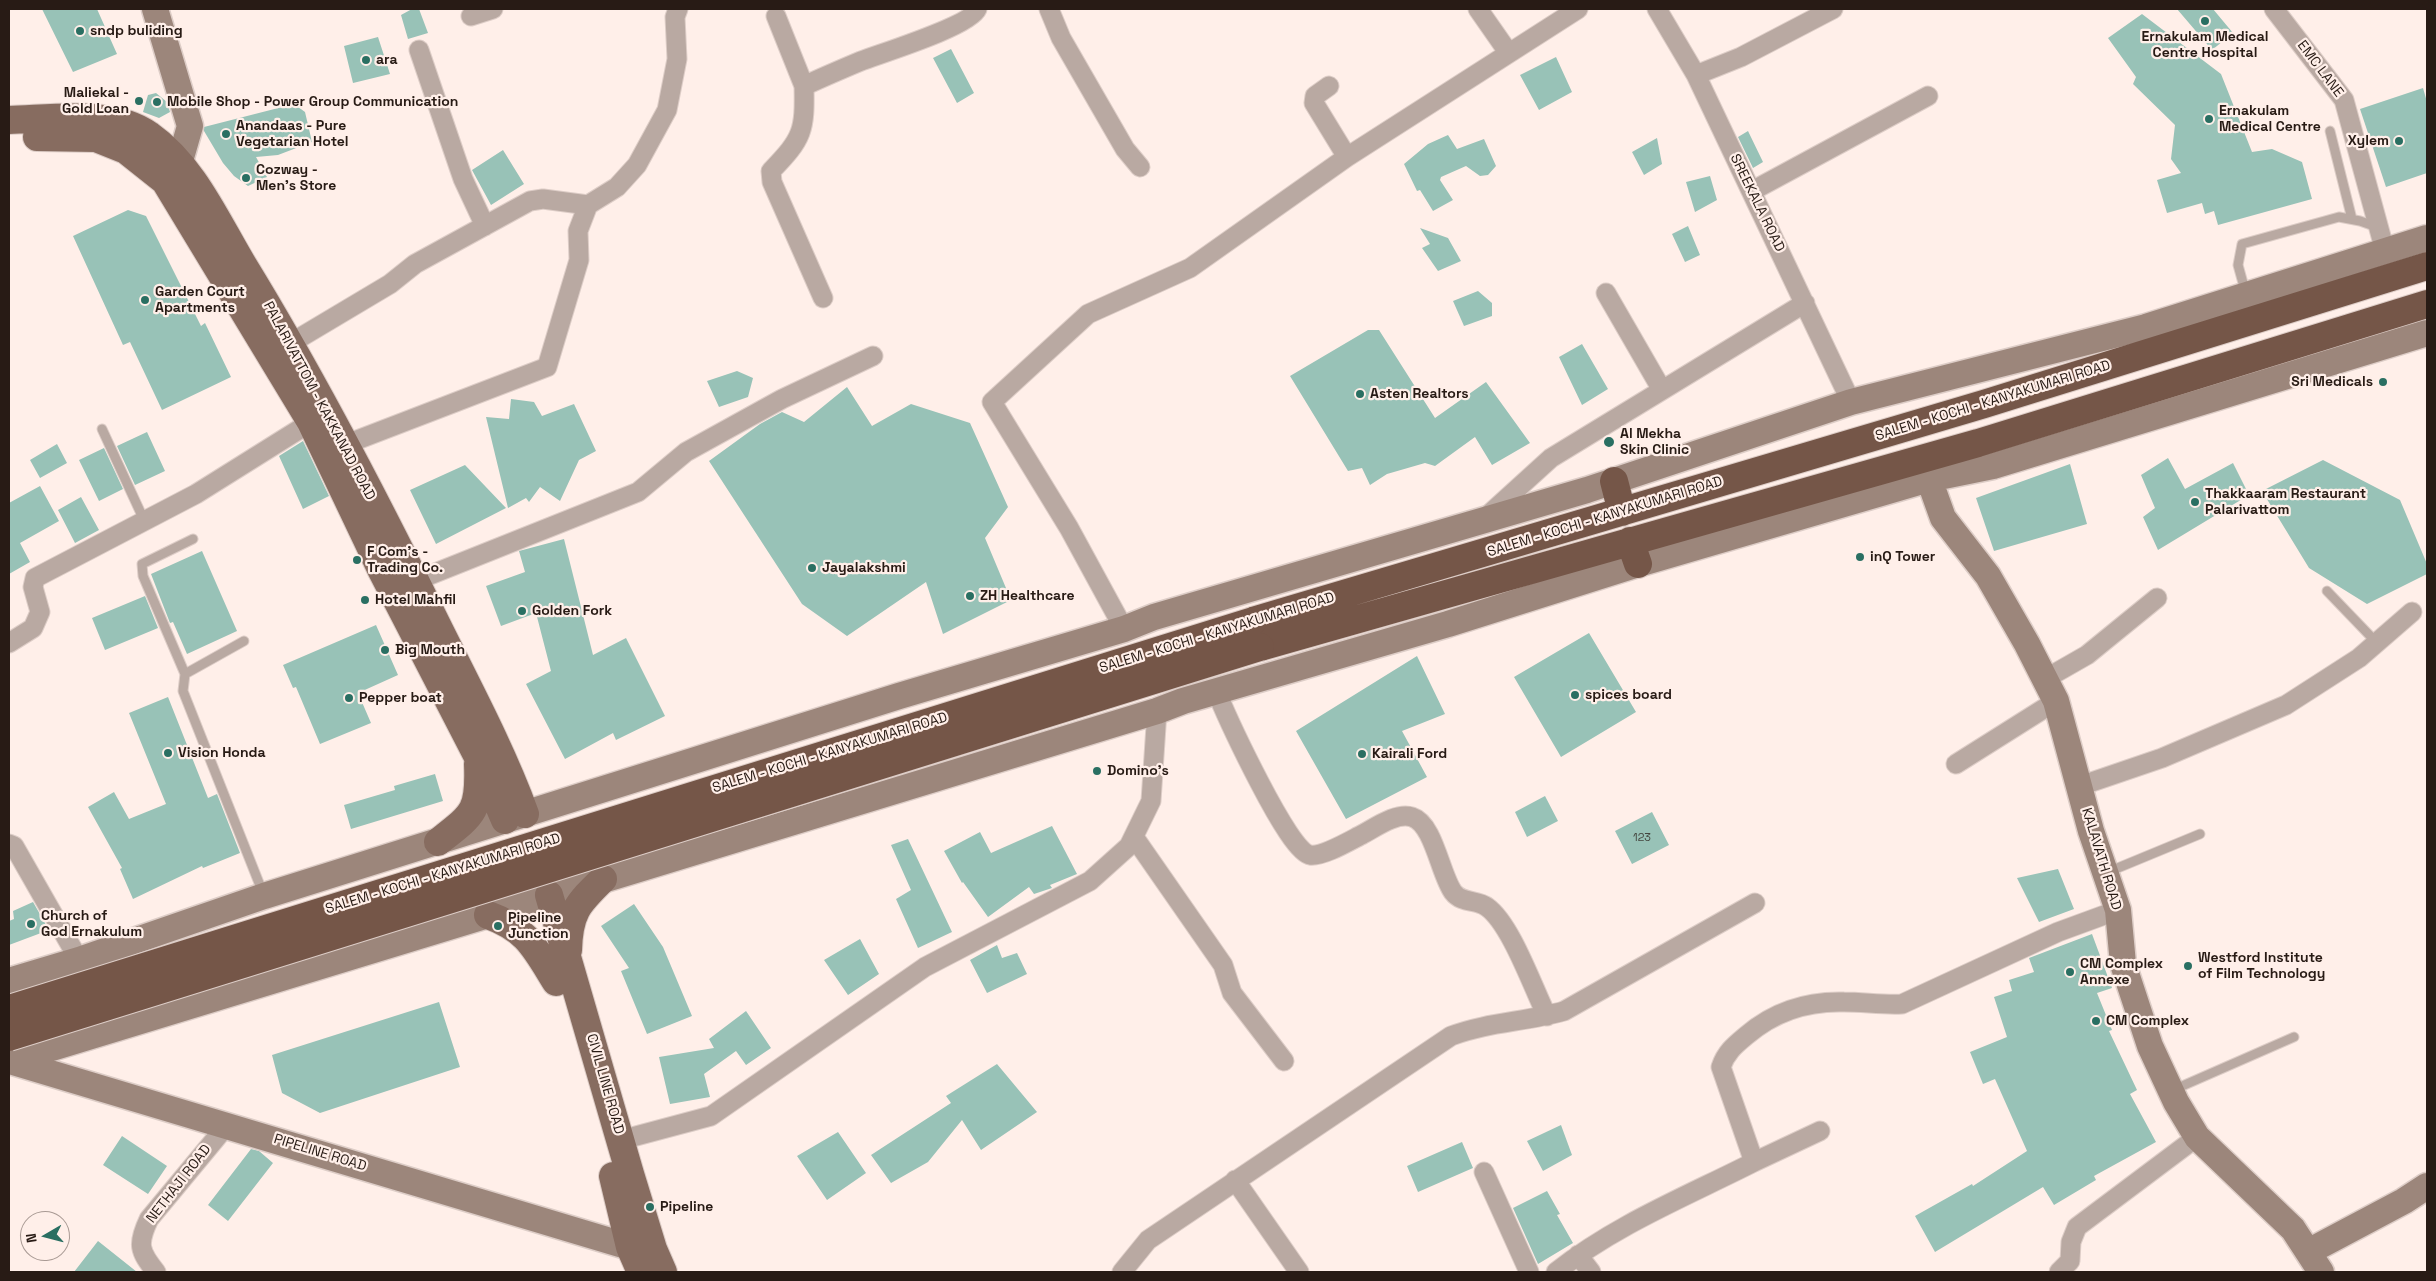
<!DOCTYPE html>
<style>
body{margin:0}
#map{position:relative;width:2436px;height:1281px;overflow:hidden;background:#ffefe9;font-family:"Space Grotesk",sans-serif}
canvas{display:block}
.frame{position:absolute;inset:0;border:10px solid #281b15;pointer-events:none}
.north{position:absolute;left:20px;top:1211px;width:50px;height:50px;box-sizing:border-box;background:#ffefe9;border:1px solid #a99a94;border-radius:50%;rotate:262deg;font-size:14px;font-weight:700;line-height:20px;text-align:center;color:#281b15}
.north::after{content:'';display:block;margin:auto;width:18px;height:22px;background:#2a6f62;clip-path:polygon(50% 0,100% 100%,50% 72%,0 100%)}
</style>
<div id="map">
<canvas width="2436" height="1281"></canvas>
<div class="frame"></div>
<div class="north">N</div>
</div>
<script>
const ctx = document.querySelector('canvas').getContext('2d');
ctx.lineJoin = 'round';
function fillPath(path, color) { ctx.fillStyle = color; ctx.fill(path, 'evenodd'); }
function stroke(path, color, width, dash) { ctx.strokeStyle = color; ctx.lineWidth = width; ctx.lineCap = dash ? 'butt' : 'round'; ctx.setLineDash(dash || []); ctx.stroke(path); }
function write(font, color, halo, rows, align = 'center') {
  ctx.font = font + ' "Space Grotesk",sans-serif'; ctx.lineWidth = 4.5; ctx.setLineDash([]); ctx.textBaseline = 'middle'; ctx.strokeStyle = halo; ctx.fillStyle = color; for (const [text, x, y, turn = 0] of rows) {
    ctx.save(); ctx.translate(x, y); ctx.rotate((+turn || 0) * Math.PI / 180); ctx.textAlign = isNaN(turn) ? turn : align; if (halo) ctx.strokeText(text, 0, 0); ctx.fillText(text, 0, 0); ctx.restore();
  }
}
fillPath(new Path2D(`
 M42 9H97L117 54 73 72Z
 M412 9H419L428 33 408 39 401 15Z
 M2177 9H2213L2233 33 2212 50Z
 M2142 14 2221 74 2252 152 2272 149 2302 162 2312 199 2218 225 2214 211 2205 214 2202 203 2167 213 2157 180 2181 173 2171 159 2175 125 2133 84 2136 77 2108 38Z
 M378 37 390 74 353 83 344 46Z
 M951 49 974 93 957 103 933 58Z
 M1556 57 1572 92 1539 110 1520 75Z
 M2423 88 2427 102V173L2386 187 2360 109Z
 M156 93 167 102 170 112 159 118 143 112 148 95Z
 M294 104 305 112 312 142 278 155 256 157 267 177 248 186 234 176 223 163 204 131V127Z
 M1748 131 1763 162 1753 168 1738 137Z
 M1448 135 1457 149 1484 139 1496 166 1488 175 1480 176 1466 166 1441 177 1440 180 1453 200 1433 211 1420 190 1417 191 1404 164 1428 144Z
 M1657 138 1662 164 1644 175 1632 152Z
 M503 150 524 184 491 205 472 170Z
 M1710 176 1717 200 1695 212 1686 182Z
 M128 210 146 216 201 326 205 323 231 377 162 410 130 342 123 345 73 236Z
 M1688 226 1700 255 1685 262 1672 234Z
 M1420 228 1448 238 1461 261 1438 271 1422 248 1430 244Z
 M1478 291 1492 303V316L1464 326 1453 301Z
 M1368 330H1379L1435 418 1486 382 1530 443 1492 465 1475 437 1435 466 1425 463 1387 474 1370 485 1362 468 1348 471 1290 376Z
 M1582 344 1608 389 1582 405 1559 357Z
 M737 371 753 378 748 397 719 407 707 381Z
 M847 387 872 426 911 404 970 423 1008 507 985 538 1011 600 943 634 926 582 847 636 802 604 709 461 760 424 782 412 804 422Z
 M511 399 534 402 542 416 574 404 596 451 579 460 560 501 540 487 529 502 526 498 508 508 486 417 509 419Z
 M147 432 165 471 135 485 117 446Z
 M303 441 329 496 303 509 279 456Z
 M57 444 67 463 40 478 30 460Z
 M104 448 123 489 99 501 79 460Z
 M2168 458 2185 489 2233 463 2249 495 2158 550 2143 517 2155 508 2141 475Z
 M2323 460 2400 500 2427 564V574L2367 604 2309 568 2262 491Z
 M2070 464 2087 524 1994 551 1976 498Z
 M465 465 506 508 436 544 410 490Z
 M40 486 59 521 20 543 30 562 9 574V503Z
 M81 497 99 530 75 543 58 510Z
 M564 539 593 655 626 638 665 716 616 740 613 733 565 759 526 684 551 671 536 613 501 626 486 586 525 572 519 551Z
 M202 551 237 631 187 654 173 622 170 623 151 574Z
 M145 596 158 628 105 650 92 618Z
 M376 625 398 675 358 693 371 723 320 744 296 687 293 688 283 665Z
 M1589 633 1636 712 1561 757 1514 677Z
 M1417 656 1445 714 1402 731 1427 777 1346 819 1296 731Z
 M168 697 208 798 217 794 240 853 203 868 202 866 133 899 120 869 122 868 88 807 114 792 129 819 166 804 129 713Z
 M435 774 443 801 351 829 344 805 395 790 394 786Z
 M1545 796 1558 821 1527 837 1515 812Z
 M1652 812 1669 845 1632 864 1615 831Z
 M1052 826 1077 874 1050 885 1052 888 1034 894 1029 887 988 917 963 882 962 883 944 851 980 832 991 853Z
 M908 839 952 932 918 948 896 899 911 890 891 845Z
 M2058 869 2074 909 2039 922 2017 878Z
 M33 902 49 930 9 945V921L14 919 13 911Z
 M634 904 663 947 692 1016 647 1034 621 971 629 968 601 926Z
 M2092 934 2112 988 2097 993 2112 1030 2109 1031 2137 1090 2130 1094 2156 1142 2094 1176 2096 1180 2054 1205 2043 1187 1935 1252 1915 1216 1972 1184 1973 1186 2027 1151 1995 1079 1983 1084 1970 1052 2007 1037 1994 997 2012 991 2009 980 2034 972 2029 958Z
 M860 939 879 974 848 995 824 960Z
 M997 945 1002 958 1017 953 1027 974 987 993 970 960Z
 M439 1002 460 1067 320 1113 282 1093 272 1055Z
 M746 1011 771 1048 746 1065 736 1051 704 1074 710 1097 670 1104 659 1057 714 1048 709 1039Z
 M997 1064 1037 1112 981 1150 962 1120 928 1162 891 1183 871 1155 951 1103 946 1096Z
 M1561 1125 1572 1155 1543 1171 1527 1141Z
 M838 1132 866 1173 827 1200 797 1156Z
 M122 1136 167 1166 148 1194 103 1165Z
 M1462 1142 1473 1168 1418 1192 1407 1166Z
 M251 1149 259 1151 273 1163 228 1221 208 1205Z
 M1547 1191 1560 1214 1557 1215 1573 1243 1538 1264 1513 1208Z
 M98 1241 137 1272H74Z`), '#98c2b7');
const lane = new Path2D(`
 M2330 131 2352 219
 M2246 294 2238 265 2242 244 2339 217 2360 221 2377 227
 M102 429 144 520
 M2327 591 2376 642
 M244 641 185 674 183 691 263 893
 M185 674 143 576 142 564 193 539
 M2108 872 2200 834
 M2173 1090 2294 1037`);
const street = new Path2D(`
 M1049 9 1061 38 1125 149 1140 167
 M1478 9 1508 52
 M1657 9 1696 75 1851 402
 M2274 9 2344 100 2385 251
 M471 16 493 9
 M776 16 804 86C823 77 842 69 861 61 882 53 970 26 977 9
 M419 50 463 179 485 226
 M1696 75 1741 57 1833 9
 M804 86C805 131 803 138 771 171L772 182 823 298
 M1329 86 1315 96 1314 103 1347 157
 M1752 191 1928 96
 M1606 293 1662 390
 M291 343 390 284 415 264 530 201 543 199 588 205
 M344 445 547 367 579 260 578 231 588 205 617 187 637 165 667 110 677 59 675 17 678 9
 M1485 518 1551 458 1805 303
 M415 581 638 492 686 452 782 399 873 356
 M1124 629 1069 528 992 402 1088 314 1190 268 1347 157 1578 9
 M9 643 33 628 40 612 33 587 35 578 196 494 311 422
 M2045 679 2087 655 2157 598
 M1217 693C1227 717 1289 853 1310 855 1323 857 1351 840 1363 834 1376 827 1397 812 1412 817 1434 824 1440 874 1453 892 1462 904 1477 899 1487 907 1511 924 1533 988 1547 1016
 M1956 764 2056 701
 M2080 786 2162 758 2286 705 2359 658 2412 612
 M1134 837 1223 965 1232 993 1284 1061
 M9 844 14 846 79 960
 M621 1140 711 1116 925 967 1090 881 1129 846 1151 801 1157 711
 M1754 1162 1820 1131
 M1484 1172 1529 1272
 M1235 1180 1299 1272
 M1578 1255 1591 1272
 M156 1272C139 1251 137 1244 149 1219L227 1125
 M1122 1272 1148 1240 1451 1036C1488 1022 1526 1022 1564 1011L1755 903
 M1556 1272C1615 1225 1687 1196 1754 1162L1721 1067C1726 1052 1735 1045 1747 1035 1775 1011 1808 1001 1844 1002 1864 1002 1882 1005 1902 1004L2058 932 2118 910
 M2059 1272 2070 1261 2071 1242 2077 1227 2197 1137`);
const secondary = new Path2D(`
 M155 9 190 126 180 161
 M1929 479 1943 518 1988 576 2027 644 2056 701 2091 831 2118 910 2123 964 2150 1046 2176 1102 2197 1137 2293 1229 2321 1272
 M9 981 79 960 264 896 899 696 1124 629 1154 617 1587 490 1851 402 2146 327 2427 238
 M9 1061 1157 711 1183 701 1448 624 1638 564 1929 479 1993 466 2427 333
 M10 1061 630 1247
 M2308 1252 2404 1201 2427 1186`);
const primary = new Path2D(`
 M9 120C51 119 114 109 149 135 193 166 216 220 243 265 313 379 374 497 433 617 465 682 500 746 525 814
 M37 137 96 138 126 150 165 181 311 422 381 569 478 757 505 820
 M438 842C474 814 480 811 478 764
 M549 895 630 1174 653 1249 663 1272
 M488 915C527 929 535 948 556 982
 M568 950C569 913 577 904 603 879
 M613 1176 630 1247 641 1272`);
const highway = new Path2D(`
 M1614 481 1622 512
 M1630 541 1638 564
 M1253 621 1984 404 2427 266
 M1260 647 1978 443 2427 304`);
stroke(lane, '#ddcdc7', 11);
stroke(street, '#ddcdc7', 21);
stroke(secondary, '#ddcdc7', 29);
stroke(primary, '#ddcdc7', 30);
stroke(highway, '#ddcdc7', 30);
stroke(lane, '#b9a9a2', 9);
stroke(street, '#b9a9a2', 19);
stroke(secondary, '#9c867b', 26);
stroke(primary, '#876c60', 28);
stroke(highway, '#755648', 28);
const highwayBridge = new Path2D(`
 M9 1009 1253 621
 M9 1037 1260 647`);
stroke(highwayBridge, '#ddcdc7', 30, []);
stroke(highwayBridge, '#755648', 28);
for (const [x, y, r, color] of [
 [2205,21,5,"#2a6f62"],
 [80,31,5,"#2a6f62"],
 [366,60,5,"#2a6f62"],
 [139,101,5,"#2a6f62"],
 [157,102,5,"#2a6f62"],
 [2209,119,5,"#2a6f62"],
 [226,134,5,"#2a6f62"],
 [2399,141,5,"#2a6f62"],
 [246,178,5,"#2a6f62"],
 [145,300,5,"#2a6f62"],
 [2383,382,5,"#2a6f62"],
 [1360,394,5,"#2a6f62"],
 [1609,442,6,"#2a6f62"],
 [2195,502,5,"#2a6f62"],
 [1860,557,5,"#2a6f62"],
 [357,560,5,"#2a6f62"],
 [812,568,5,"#2a6f62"],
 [970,596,5,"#2a6f62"],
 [365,600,5,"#2a6f62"],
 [522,611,5,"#2a6f62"],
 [385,650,5,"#2a6f62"],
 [1575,695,5,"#2a6f62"],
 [349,698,5,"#2a6f62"],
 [168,753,5,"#2a6f62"],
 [1362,754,5,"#2a6f62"],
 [1097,771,5,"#2a6f62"],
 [31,924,5,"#2a6f62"],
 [498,926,5,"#2a6f62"],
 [2188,966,5,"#2a6f62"],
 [2070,972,5,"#2a6f62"],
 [2096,1021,5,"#2a6f62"],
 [650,1207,5,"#2a6f62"]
]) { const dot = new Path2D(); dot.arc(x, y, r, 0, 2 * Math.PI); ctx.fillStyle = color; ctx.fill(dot); stroke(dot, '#ffefe9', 2); }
write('11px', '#44453e', null, [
 ["123",1642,838]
]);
write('bold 14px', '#281b15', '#ffefe9', [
 ["sndp buliding",90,31],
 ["Ernakulam Medical",2205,37,"center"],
 ["Centre Hospital",2205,53,"center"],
 ["ara",376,60],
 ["Maliekal -",129,93,"right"],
 ["Gold Loan",129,109,"right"],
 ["Mobile Shop - Power Group Communication",167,102],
 ["Ernakulam",2219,111],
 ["Medical Centre",2219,127],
 ["Anandaas - Pure",236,126],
 ["Vegetarian Hotel",236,142],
 ["Xylem",2389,141,"right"],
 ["Cozway -",256,170],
 ["Men's Store",256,186],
 ["Garden Court",155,292],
 ["Apartments",155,308],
 ["Sri Medicals",2373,382,"right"],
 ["Asten Realtors",1370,394],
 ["Al Mekha",1620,434],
 ["Skin Clinic",1620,450],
 ["Thakkaaram Restaurant",2205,494],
 ["Palarivattom",2205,510],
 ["F Com's -",367,552],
 ["Trading Co.",367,568],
 ["inQ Tower",1870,557],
 ["Jayalakshmi",822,568],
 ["ZH Healthcare",980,596],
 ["Hotel Mahfil",375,600],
 ["Golden Fork",532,611],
 ["Big Mouth",395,650],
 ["spices board",1585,695],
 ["Pepper boat",359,698],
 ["Vision Honda",178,753],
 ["Kairali Ford",1372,754],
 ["Domino's",1107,771],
 ["Church of",41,916],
 ["God Ernakulum",41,932],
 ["Pipeline",508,918],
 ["Junction",508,934],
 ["Westford Institute",2198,958],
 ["of Film Technology",2198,974],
 ["CM Complex",2080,964],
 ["Annexe",2080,980],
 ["CM Complex",2106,1021],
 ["Pipeline",660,1207]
], 'left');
write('14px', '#281b15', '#ffefe9', [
 ["EMC LANE",2320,69,53],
 ["SREEKALA ROAD",1757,203,64],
 ["PALARIVATTOM - KAKKANAD ROAD",319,401,62],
 ["SALEM - KOCHI - KANYAKUMARI ROAD",1993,401,-17],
 ["SALEM - KOCHI - KANYAKUMARI ROAD",1605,517,-17],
 ["SALEM - KOCHI - KANYAKUMARI ROAD",1217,633,-17],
 ["SALEM - KOCHI - KANYAKUMARI ROAD",830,753,-17],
 ["KALAVATH ROAD",2101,859,73],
 ["SALEM - KOCHI - KANYAKUMARI ROAD",443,874,-17],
 ["CIVIL LINE ROAD",605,1084,74],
 ["PIPELINE ROAD",320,1153,17],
 ["NETHAJI ROAD",179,1184,-52]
]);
</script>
